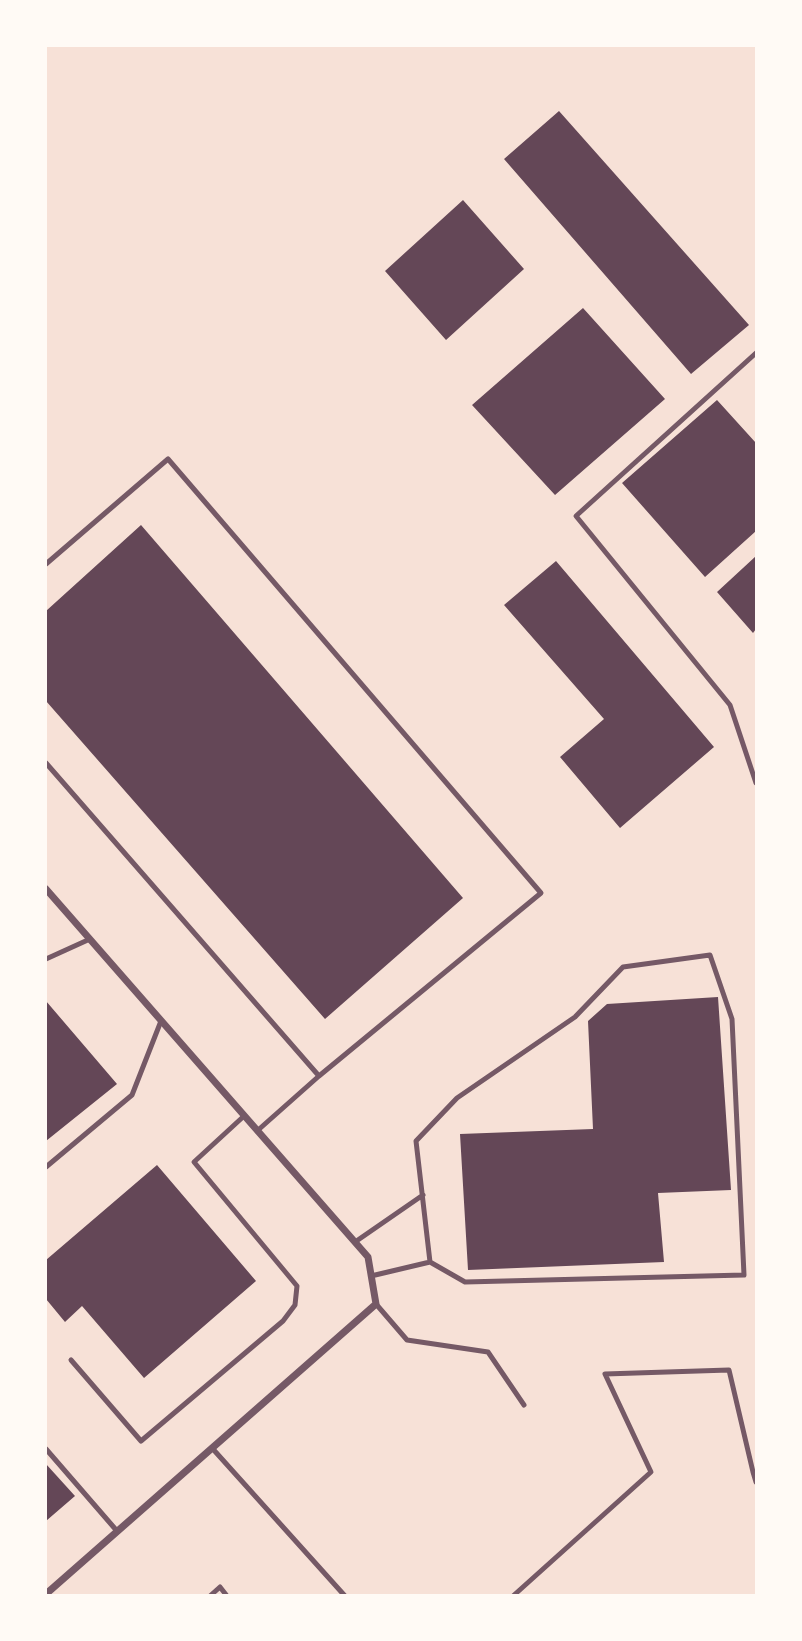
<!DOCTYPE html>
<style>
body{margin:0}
#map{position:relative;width:802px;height:1641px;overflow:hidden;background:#f7e1d7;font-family:Barlow,sans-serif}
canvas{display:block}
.frame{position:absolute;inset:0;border:47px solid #fffaf5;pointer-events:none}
</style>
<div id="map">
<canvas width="802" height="1641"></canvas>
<div class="frame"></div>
</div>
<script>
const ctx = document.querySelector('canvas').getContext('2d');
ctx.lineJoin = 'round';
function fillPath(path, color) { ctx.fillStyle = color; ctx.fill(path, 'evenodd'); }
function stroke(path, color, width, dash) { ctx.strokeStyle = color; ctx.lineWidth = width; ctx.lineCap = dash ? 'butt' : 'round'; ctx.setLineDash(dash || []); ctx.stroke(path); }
fillPath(new Path2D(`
 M559 111 749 325 691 374 504 159Z
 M463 200 524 269 446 340 385 271Z
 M583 308 665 399 555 495 472 405Z
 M717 400 756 443V531L705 577 622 483Z
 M141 525 463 898 325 1019 46 701V611Z
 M756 556V629L753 633 717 592Z
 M556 561 714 747 620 828 560 757 604 719 504 605Z
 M718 997 731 1190 658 1193 664 1262 468 1270 460 1134 593 1129 588 1021 607 1004Z
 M46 1001 117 1084 46 1141Z
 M157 1165 256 1281 144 1378 82 1306 65 1322 46 1299V1260Z
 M46 1464 75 1496 46 1521Z`), '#644757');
stroke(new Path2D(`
 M756 353 576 516 730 705 756 783
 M46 564 168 459 541 893 319 1076
 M46 763 319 1076 257 1131
 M46 959 90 939
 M46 1167 132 1095 161 1021
 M355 1242 423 1195
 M371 1276 430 1262 465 1282 744 1275 732 1019 710 955 623 967 575 1017 457 1098 416 1141 430 1262
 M376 1304 407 1340 488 1352 524 1405
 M71 1360 141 1441 283 1321 295 1305 297 1286 194 1162 244 1116
 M212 1448 345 1596
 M46 1449 117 1531
 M210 1596 220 1587 227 1596
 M513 1596 651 1472 605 1374 729 1370 753 1472 756 1482`), '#755966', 5);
stroke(new Path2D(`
 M46 889 368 1257 376 1304 46 1594`), '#755966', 7);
</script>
